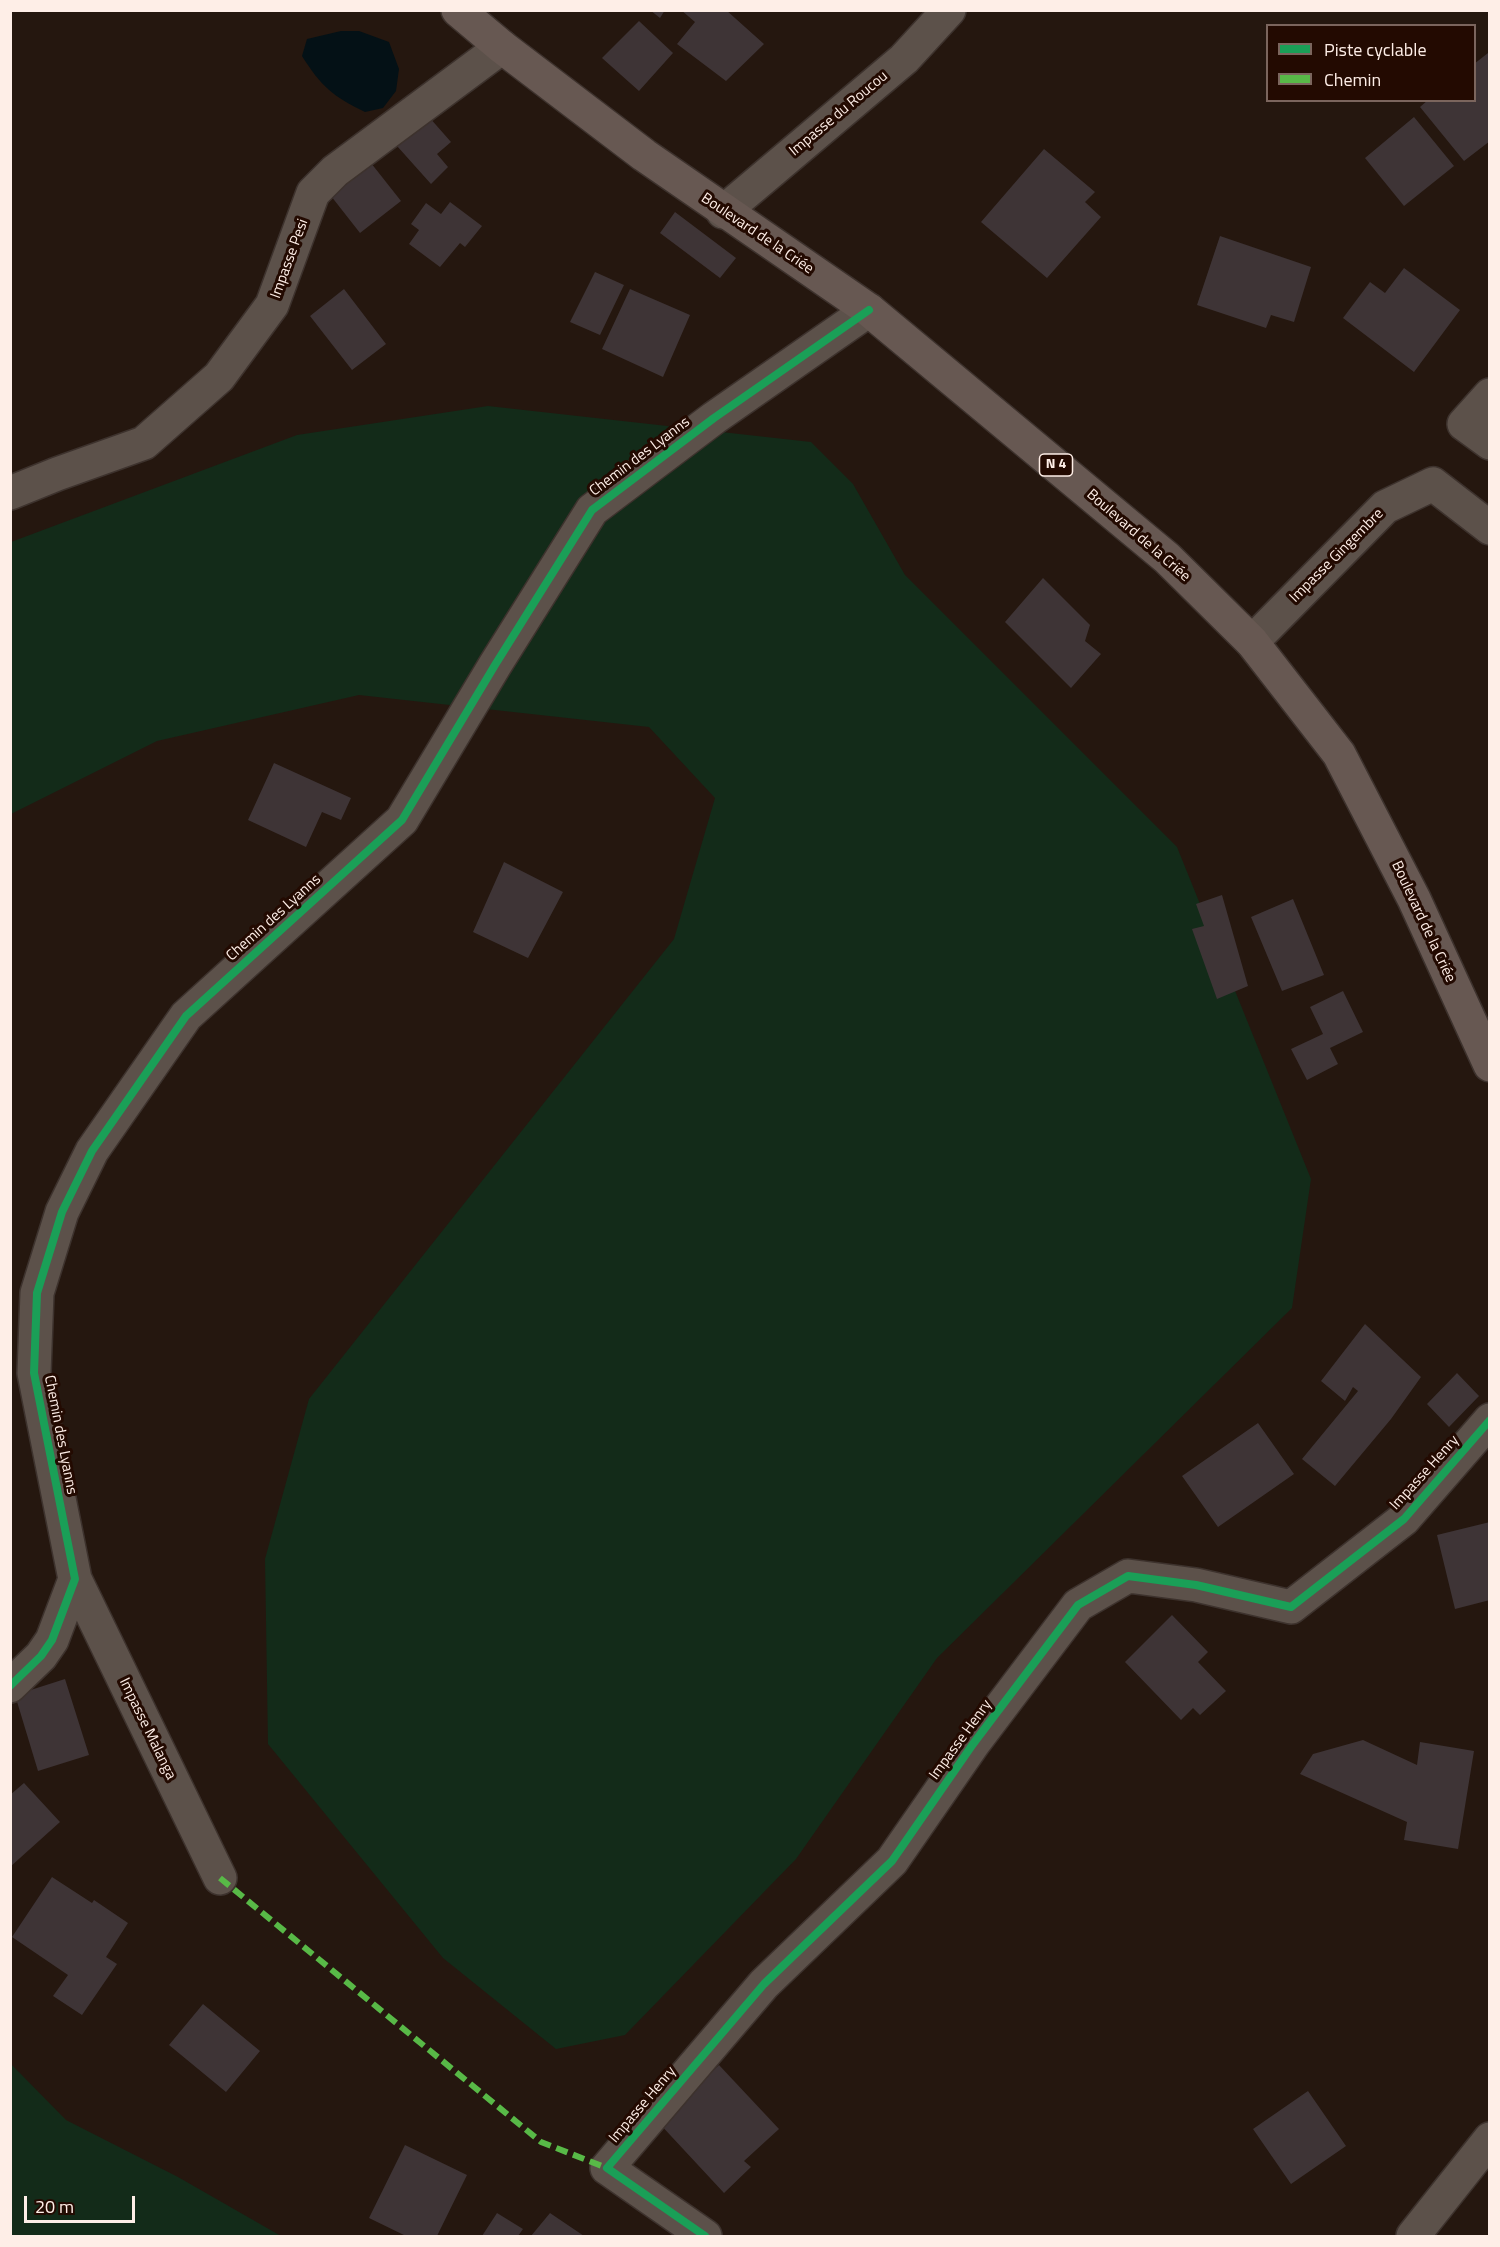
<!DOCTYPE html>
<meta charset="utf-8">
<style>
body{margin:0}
#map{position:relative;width:1500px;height:2247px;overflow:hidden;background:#25170f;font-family:"Titillium Web",sans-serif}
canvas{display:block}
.frame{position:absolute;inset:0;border:12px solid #feeee7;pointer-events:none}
.legend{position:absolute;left:1266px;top:24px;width:210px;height:78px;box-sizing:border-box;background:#230a01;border:2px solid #7b655d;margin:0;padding:8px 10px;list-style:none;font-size:18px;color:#feeee7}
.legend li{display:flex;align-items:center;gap:12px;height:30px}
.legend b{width:30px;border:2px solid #7b655d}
.scale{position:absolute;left:24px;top:2196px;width:111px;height:27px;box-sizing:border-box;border:3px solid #feeee7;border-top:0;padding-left:8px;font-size:18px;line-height:21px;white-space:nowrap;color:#feeee7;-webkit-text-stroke:4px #230a01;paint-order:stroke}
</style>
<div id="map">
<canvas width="1500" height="2247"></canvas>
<div class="frame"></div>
<ul class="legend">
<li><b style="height:8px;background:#1a9f57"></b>Piste cyclable</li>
<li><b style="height:8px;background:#58b947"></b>Chemin</li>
</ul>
<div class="scale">20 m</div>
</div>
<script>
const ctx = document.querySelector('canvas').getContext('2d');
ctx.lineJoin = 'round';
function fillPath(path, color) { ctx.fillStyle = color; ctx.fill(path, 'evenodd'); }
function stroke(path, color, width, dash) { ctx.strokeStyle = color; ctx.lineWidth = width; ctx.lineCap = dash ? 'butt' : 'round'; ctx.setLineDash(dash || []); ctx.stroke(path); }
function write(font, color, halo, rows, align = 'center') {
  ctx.font = font + ' "Titillium Web",sans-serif'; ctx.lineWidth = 6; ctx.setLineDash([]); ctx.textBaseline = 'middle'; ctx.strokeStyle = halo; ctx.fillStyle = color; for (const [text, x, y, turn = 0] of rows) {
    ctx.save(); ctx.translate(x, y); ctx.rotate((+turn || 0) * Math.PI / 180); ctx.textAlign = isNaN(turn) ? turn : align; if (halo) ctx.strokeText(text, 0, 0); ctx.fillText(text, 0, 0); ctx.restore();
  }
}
fillPath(new Path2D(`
 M488 406 811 442 853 484 905 575 1177 847 1311 1179 1292 1308 937 1658 796 1859 625 2035 556 2049 443 1958 268 1744 265 1559 309 1399 674 939 715 798 649 727 359 695 157 741 11 814V542L297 435Z
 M11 2064 66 2120 178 2177 281 2236H11Z`), '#132b19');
fillPath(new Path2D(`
 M341 31H359L389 42 399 69 396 91 383 108 365 112C332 96 321 86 302 56L307 39Z`), '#041116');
fillPath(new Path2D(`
 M650 10H665L660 18Z
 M681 10H726L764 44 726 81 677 44 695 22Z
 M639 21 673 53 639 91 602 58Z
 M1488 53 1490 55V141L1464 161 1420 107 1428 100H1474V64Z
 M429 117 451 142 437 154 448 167 431 184 397 146Z
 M1414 117 1454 166 1404 206 1365 158Z
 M1044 149 1095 192 1085 202 1101 217 1047 278 981 222Z
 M371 163 401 201 360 233 331 196Z
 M450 202 482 226 465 247 460 243 440 267 409 244 419 230 411 224 426 203 441 214Z
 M675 212 736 258 720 278 660 233Z
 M1220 236 1311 267 1294 322 1271 315 1266 328 1197 305Z
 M1404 268 1460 310 1414 372 1343 318 1370 282 1385 293Z
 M595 272 624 285 600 335 570 322Z
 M344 289 386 344 352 370 310 316Z
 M630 289 690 315 663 377 602 349Z
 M1043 578 1090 625 1085 641 1101 654 1071 688 1005 622Z
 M274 763 351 798 341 820 322 812 306 847 248 820Z
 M504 862 563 892 528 958 473 932Z
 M1222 895 1248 986 1217 999 1192 929 1204 926 1196 904Z
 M1293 899 1324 975 1282 991 1251 917Z
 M1343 991 1363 1032 1330 1048 1338 1064 1307 1080 1291 1049 1323 1034 1310 1007Z
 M1365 1324 1421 1377 1391 1419 1335 1486 1302 1459 1358 1391 1353 1387 1345 1401 1321 1381Z
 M1457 1373 1479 1396 1449 1427 1427 1404Z
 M1258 1423 1294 1474 1218 1527 1182 1476Z
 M1490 1522V1600L1455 1609 1437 1535Z
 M1172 1615 1208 1652 1198 1662 1226 1691 1200 1715 1193 1708 1181 1720 1125 1662Z
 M65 1679 89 1755 38 1771 15 1695Z
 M1363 1740 1417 1765 1420 1742 1474 1751 1458 1849 1404 1840 1407 1822 1300 1774 1313 1754Z
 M24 1783 60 1822 10 1867V1795Z
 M52 1877 92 1903 94 1900 128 1923 106 1957 117 1964 82 2015 53 1996 68 1975 12 1937Z
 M203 2004 260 2051 226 2092 169 2045Z
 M719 2065 779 2129 744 2161 751 2167 724 2193 658 2122Z
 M1308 2091 1346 2146 1291 2184 1253 2129Z
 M405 2145 467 2175 437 2236H406L369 2218Z
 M497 2213 523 2229 518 2236H482Z
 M550 2213 584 2236H531Z`), '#3e3436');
const minor = new Path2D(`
 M723 212 904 59 949 10
 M1490 395 1464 424 1490 443
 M10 493 57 474 144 443 219 377 272 305 313 193 335 171 502 47
 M1252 642 1385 507 1433 484 1490 528
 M75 1579 220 1878
 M10 1686 41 1656 52 1640 75 1579 34 1373 37 1293 62 1212 92 1151 186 1016 402 820 495 665 592 510 714 418 869 310
 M705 2236 607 2168 764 1984 892 1861 973 1744 1078 1605 1128 1576 1196 1585 1291 1607 1404 1519 1490 1420
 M1413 2236 1490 2139`);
const major = new Path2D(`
 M458 10 502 47 644 155 869 310 1167 558 1252 642 1339 754 1414 899 1490 1065`);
stroke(minor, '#3d322d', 36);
stroke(major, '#3d322d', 36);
stroke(minor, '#5c514a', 33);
stroke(major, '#675852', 33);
stroke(new Path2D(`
 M220 1878 541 2142 607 2168`), '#58b947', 6, [12, 6]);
stroke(new Path2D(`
 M10 1686 41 1656 52 1640 75 1579 34 1373 37 1293 62 1212 92 1151 186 1016 402 820 495 665 592 510 714 418 869 310
 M705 2236 607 2168 764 1984 892 1861 973 1744 1078 1605 1128 1576 1196 1585 1291 1607 1404 1519 1490 1420`), '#1a9f57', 8);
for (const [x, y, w] of [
 [1056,465,33]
]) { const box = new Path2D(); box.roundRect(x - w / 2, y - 11, w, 22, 4.5); ctx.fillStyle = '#230a01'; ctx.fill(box); stroke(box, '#feeee7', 1.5); }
write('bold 14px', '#feeee7', null, [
 ["N 4",1056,465]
]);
write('15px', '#feeee7', '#230a01', [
 ["Impasse du Roucou",839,114,-40],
 ["Boulevard de la Criée",757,234,34],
 ["Impasse Pesi",290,259,-70],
 ["Chemin des Lyanns",640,457,-37],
 ["Boulevard de la Criée",1138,536,41],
 ["Impasse Gingembre",1337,556,-45],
 ["Chemin des Lyanns",274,918,-42],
 ["Boulevard de la Criée",1423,922,65],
 ["Chemin des Lyanns",60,1435,79],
 ["Impasse Henry",1425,1473,-48],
 ["Impasse Malanga",147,1729,64],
 ["Impasse Henry",961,1740,-54],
 ["Impasse Henry",643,2105,-50]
]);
</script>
